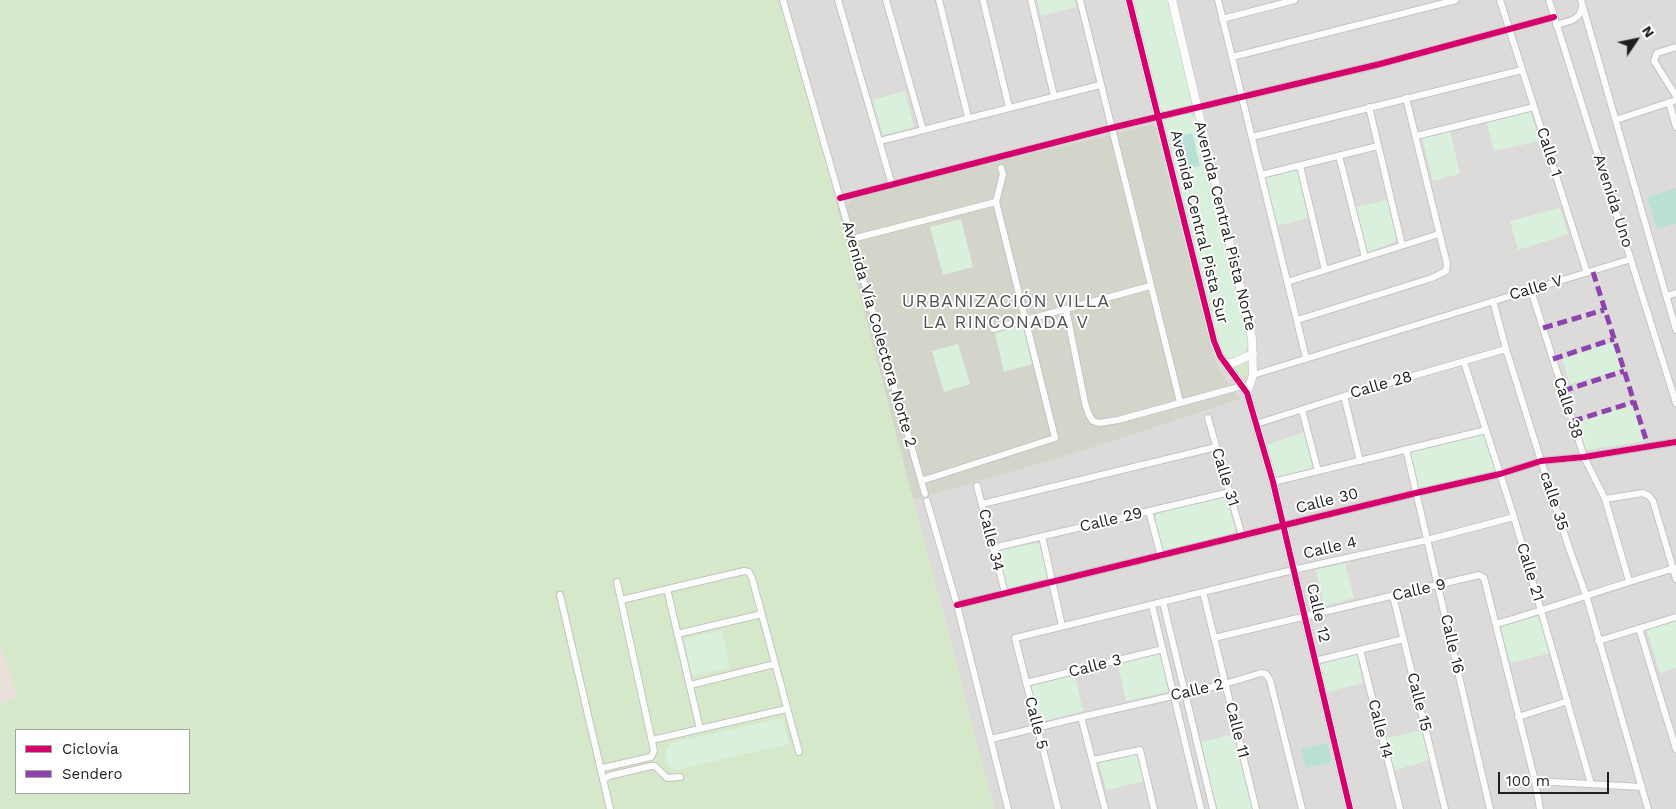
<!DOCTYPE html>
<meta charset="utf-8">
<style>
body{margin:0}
#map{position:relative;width:1676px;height:809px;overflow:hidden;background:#edece8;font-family:"Work Sans",sans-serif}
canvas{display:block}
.legend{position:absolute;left:15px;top:729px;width:175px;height:65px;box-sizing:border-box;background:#fff;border:1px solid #a5a5a5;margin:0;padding:6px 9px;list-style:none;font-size:15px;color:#1f1f1f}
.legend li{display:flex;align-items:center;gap:10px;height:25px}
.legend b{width:25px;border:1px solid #a5a5a5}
.north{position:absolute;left:1611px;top:15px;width:50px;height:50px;-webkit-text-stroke:4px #fff;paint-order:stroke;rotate:56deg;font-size:14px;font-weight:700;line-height:20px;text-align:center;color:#1f1f1f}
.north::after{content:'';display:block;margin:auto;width:18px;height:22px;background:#1f1f1f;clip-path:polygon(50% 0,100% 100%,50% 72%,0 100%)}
.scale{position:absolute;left:1498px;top:772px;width:111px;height:22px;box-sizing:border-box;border:2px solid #1f1f1f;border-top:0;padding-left:6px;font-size:15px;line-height:18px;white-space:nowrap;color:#1f1f1f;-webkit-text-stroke:4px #fff;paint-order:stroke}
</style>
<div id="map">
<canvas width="1676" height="809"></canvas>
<ul class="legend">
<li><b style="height:6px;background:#d6006c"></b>Ciclovía</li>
<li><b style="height:6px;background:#8e44ad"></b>Sendero</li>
</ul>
<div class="north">N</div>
<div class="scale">100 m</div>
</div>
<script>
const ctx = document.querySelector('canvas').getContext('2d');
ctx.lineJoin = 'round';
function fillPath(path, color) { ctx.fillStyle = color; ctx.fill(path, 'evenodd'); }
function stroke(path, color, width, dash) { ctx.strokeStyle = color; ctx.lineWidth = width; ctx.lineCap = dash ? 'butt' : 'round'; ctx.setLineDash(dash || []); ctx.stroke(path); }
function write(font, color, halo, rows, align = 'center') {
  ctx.font = font + ' "Work Sans",sans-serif'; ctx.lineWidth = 4; ctx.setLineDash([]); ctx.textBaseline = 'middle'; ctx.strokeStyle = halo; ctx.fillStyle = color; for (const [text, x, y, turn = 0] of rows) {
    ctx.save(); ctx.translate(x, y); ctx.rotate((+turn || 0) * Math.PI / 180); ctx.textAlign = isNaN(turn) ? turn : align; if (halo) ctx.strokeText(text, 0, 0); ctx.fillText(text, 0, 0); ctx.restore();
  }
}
fillPath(new Path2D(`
 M783 0H1676V809H994Z`), '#dcdbd9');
fillPath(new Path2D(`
 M0 642 17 698 0 703Z`), '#eadfdb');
fillPath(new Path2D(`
 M1154 124 1214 357 1221 372 1240 399 1072 454 899 504 828 210 847 206 853 197Z`), '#d4d5ca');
fillPath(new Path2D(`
 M0 0H783L994 809H0V703L17 698 0 642ZM16 730H189V793H16Z
 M1247 362H1250L1248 374 1243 377H1238L1232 367Z`), '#d6e8ca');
fillPath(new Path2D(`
 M1037 0H1074L1076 7 1041 16Z
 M1134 0H1168L1193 101 1190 108 1165 112 1160 108Z
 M905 91 914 127 883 135 873 100Z
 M1530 110 1539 141 1494 151 1486 120Z
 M1189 113 1196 117 1250 337 1245 354 1234 360 1228 358 1220 350 1164 123 1165 120Z
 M1450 130 1460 174 1433 181 1422 137Z
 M1295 170 1298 172 1308 218 1277 226 1265 181 1268 177Z
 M1387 200 1397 241 1368 252 1355 207Z
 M1560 208 1568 234 1518 250 1510 221Z
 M961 219 973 267 943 275 930 227Z
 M1023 325 1032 364 1004 372 995 333Z
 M1612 342 1622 369 1570 384 1562 359Z
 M958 344 970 384 944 392 932 351Z
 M1632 405 1645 441 1586 450 1577 421Z
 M1305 432 1313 466 1311 469 1277 477 1274 474 1266 445Z
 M1482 434 1485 436 1495 469 1494 471 1420 489 1417 487 1410 454 1413 450Z
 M1222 497 1226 498 1236 531 1235 533 1167 551 1163 549 1155 518 1157 513Z
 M1036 543 1039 544 1048 576 1047 578 1009 589 1006 588 998 553 1000 551Z
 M1345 563 1354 598 1324 606 1316 570Z
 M1538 616 1540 617 1551 653 1510 663 1501 629 1504 625Z
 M1676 618V668L1660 673 1647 630 1649 627Z
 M722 630 730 667 692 676 684 639Z
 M1158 654 1162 655 1170 688 1168 692 1126 701 1118 664Z
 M1355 654H1357L1363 683 1326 692 1320 664 1322 661Z
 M1075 676 1083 711 1041 722 1039 720 1031 686 1034 683Z
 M782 718 789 744 676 770 668 766 665 751 670 743Z
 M1422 730 1429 760 1393 771 1386 738Z
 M1235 734 1253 809H1217L1201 742Z
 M1136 753 1145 781 1107 790 1099 765 1101 761Z`), '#d9f0dc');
fillPath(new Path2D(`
 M1192 133 1200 166 1179 170 1172 137Z
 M1676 188V223L1657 229 1647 197Z
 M1327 743 1332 762 1306 768 1301 749Z`), '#b8e0d4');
const minor = new Path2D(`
 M783 0 925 494
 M838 0 892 185
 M886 0 923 130
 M939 0 968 117
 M983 0 1009 107
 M1031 0 1054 96
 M1080 0 1180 402
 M1218 0 1306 358
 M1500 0 1587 273
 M1549 0 1676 403
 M1581 0 1676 330
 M1222 19 1295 0
 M1556 25C1569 21 1582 20 1582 5
 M1676 47 1657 53 1654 61 1676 96
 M1232 57 1456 0
 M1669 102 1676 127
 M1369 107 1402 245
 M1616 120 1676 100
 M1416 136 1534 107
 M1252 137 1522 70
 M880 141 1100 85
 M1339 156 1365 257
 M1300 166 1325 270
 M1261 175 1378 146
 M840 198 1111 128 1380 64 1554 17
 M852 239 996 202
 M1287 282 1439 234
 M1531 290 1584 457 1605 499 1629 581
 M1667 296 1676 293
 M1493 301 1506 349 1541 461 1569 548 1586 595 1648 809
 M1066 309 1085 403 1089 415 1093 421 1099 423 1118 420 1242 386
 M1297 320 1432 278 1446 271 1447 264 1406 98
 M993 329 1150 286
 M1464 362 1514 517 1591 784
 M1253 375 1631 259
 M1344 396 1360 461
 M1302 410 1318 471
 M1208 418 1242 536
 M1256 424 1344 396 1506 349
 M1406 449 1490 809
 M921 481 1055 438 996 202 1003 174 1001 168
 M1273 482 1486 430
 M977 486 1005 593
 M1605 499 1643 493 1649 496 1653 501 1676 579
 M927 501 957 605 1008 809
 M982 504 1216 447
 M1149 511 1161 556
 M1042 536 1062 626
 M993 548 1230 492
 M667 589 700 729
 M1203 592 1256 809
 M560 595 610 809
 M1393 596 1445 809
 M621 600 744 571 749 572 752 578 799 752
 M1163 602 1213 809
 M957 605 1416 493 1500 474 1541 461 1584 457 1676 442
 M1152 605 1201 809
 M1496 624C1556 607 1615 585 1676 568
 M1639 628 1676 749
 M677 634 762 614
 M1214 638 1479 575 1484 578 1535 781 1540 809
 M1598 641 1676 617
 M1360 650 1400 809
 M1315 661 1404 639
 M1026 683 1163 649
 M690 685 775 664
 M1081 717 1105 809
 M1518 717 1568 701
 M991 739 1081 717 1225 684 1261 673 1266 674 1270 680 1302 809
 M652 740 786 709
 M1093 760 1140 750 1154 809
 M600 766 603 768 646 758 651 757 654 751 617 582
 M603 780 609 776 651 766H655L667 778 680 777
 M1535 781 1642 787
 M1058 809 1015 638 1293 570 1427 540 1514 517`);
const tertiary = new Path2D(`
 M1129 0 1214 341 1220 356 1247 393 1273 482 1350 809
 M1172 0 1252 338 1253 375 1247 393
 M1226 364 1235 362 1253 354`);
stroke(minor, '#c4c4c2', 8);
stroke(tertiary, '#c4c4c2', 9);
stroke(minor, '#fcfcfc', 6);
stroke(tertiary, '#fcfcfc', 8);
stroke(new Path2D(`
 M1593 272 1648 446
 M1543 328 1604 310
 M1553 359 1614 339
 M1563 391 1624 371
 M1573 421 1634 402`), '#8e44ad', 5, [10, 5]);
stroke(new Path2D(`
 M1129 0 1214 341 1220 356 1247 393 1273 482 1350 809
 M840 198 1111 128 1380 64 1554 17
 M957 605 1416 493 1500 474 1541 461 1584 457 1676 442`), '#d6006c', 6);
write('16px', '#1f1f1f', '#fff', [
 ["Calle 1",1549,152,72],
 ["Avenida Uno",1613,201,72],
 ["Avenida Central Pista Norte",1225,226,76],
 ["Avenida Central Pista Sur",1199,227,76],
 ["Calle V",1536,288,-16],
 ["Avenida Vía Colectora Norte 2",879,334,74],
 ["Calle 28",1381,385,-16],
 ["Calle 38",1568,408,72],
 ["Calle 31",1225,477,73],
 ["Calle 30",1327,501,-14],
 ["calle 35",1554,501,72],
 ["Calle 29",1111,520,-13],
 ["Calle 34",991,540,76],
 ["Calle 4",1330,548,-13],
 ["Calle 21",1530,572,73],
 ["Calle 9",1419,590,-13],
 ["Calle 12",1318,613,77],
 ["Calle 16",1452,644,77],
 ["Calle 3",1095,666,-14],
 ["Calle 2",1197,690,-13],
 ["Calle 15",1419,702,76],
 ["Calle 5",1036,723,76],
 ["Calle 14",1380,729,76],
 ["Calle 11",1237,730,76]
]);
ctx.letterSpacing = '1px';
write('18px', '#525252', '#fff', [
 ["URBANIZACIÓN VILLA",1006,302],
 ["LA RINCONADA V",1006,323]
]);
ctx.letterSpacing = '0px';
</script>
